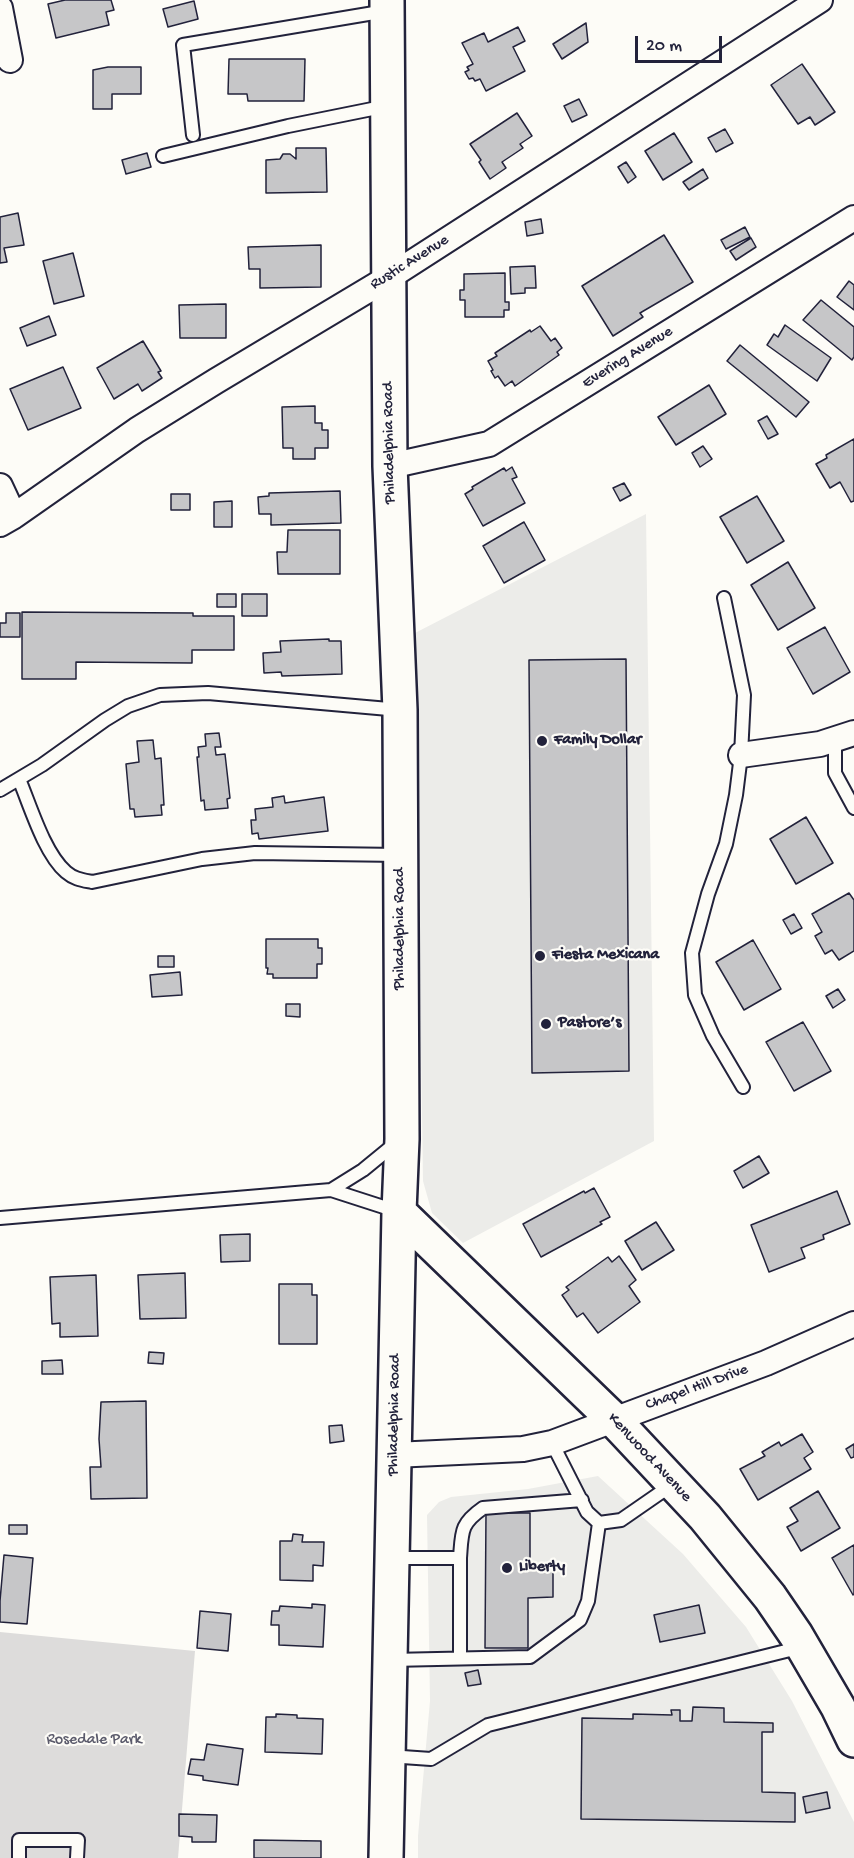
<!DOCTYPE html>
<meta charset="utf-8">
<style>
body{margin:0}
#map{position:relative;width:854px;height:1858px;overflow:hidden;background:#fdfcf7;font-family:"Gochi Hand",sans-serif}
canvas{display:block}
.scale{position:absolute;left:635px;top:36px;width:87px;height:27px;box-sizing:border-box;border:3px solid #22223b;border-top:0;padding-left:8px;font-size:18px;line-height:21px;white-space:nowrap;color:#22223b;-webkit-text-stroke:4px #fdfcf7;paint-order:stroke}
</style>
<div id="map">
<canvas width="854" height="1858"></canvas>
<div class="scale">20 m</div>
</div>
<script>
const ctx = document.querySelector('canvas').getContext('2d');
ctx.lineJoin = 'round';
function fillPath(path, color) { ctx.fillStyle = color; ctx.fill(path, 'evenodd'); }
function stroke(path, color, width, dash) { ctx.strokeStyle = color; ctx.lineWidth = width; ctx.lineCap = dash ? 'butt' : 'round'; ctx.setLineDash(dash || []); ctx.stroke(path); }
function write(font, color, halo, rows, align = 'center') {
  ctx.font = font + ' "Gochi Hand",sans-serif'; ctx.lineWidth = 4.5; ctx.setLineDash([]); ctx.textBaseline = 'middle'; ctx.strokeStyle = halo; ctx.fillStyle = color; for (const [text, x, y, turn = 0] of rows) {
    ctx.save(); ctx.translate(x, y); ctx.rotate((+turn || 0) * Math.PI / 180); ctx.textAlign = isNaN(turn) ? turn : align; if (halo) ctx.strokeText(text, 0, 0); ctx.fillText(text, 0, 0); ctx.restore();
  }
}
fillPath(new Path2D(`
 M646 514 654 1141 463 1243 432 1213 423 1181 415 633Z
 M598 1476 683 1554 746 1627 792 1701 854 1822V1858H418V1836L430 1701 427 1515 439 1502 451 1497 528 1489Z`), '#ecece9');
fillPath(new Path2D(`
 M0 1632 195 1651 178 1858H0Z`), '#dddcdb');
const building = new Path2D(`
 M65 0H111L114 10 106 12 109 25 56 38 48 4Z
 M194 1 198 19 168 27 163 9Z
 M586 23 588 42 562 59 553 44Z
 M518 27 525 41 513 47 525 71 486 91 480 79 475 81 473 78 469 79 465 72 469 70 467 67 473 64 462 43 484 33 488 42Z
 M229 59H305L304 101H248L247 94H228Z
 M802 64 835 112 815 125 810 117 798 124 771 85Z
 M108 67H141V94H112V109H93V70Z
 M579 99 587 115 572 122 564 106Z
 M517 113 532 136 520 144 523 148 502 162 506 168 490 179 479 162 481 160 470 144Z
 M725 129 733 143 716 152 708 138Z
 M674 133 692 162 663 180 645 151Z
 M296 148H326L327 192 266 193V160L280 159 283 154H290L296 159Z
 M147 153 151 167 126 174 122 160Z
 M626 162 636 177 628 183 618 167Z
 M703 169 708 178 689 190 683 182Z
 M18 213 24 245 4 248 7 262 0 263V217Z
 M541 219 543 233 527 236 525 222Z
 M745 227 750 237 726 249 721 240Z
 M664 235 693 282 640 313 643 317 613 336 582 286Z
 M751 238 756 247 736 260 730 251Z
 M321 245V287L260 288V269H249L248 247Z
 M73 253 84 296 54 304 43 261Z
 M535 266 536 288H525V293L511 294 510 267Z
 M505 273V302H509V310H504V317H465V300H460V290H464V274Z
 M849 281 854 285V310L837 297Z
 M821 300 854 327V357L852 360 803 320Z
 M226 304V338H180L179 305Z
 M49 316 56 335 27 346 20 328Z
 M785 325 831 358 817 381 767 345 774 334 778 337Z
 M540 326 551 341 555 338 562 348 557 352 559 355 515 386 512 381 505 386 498 376 495 378 491 371 493 370 488 361 497 356 495 353 530 330 531 332Z
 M143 341 161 371 158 372 162 378 142 391 138 384 114 399 97 368Z
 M740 345 809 402 796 417 727 361Z
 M63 367 81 408 28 430 10 389Z
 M709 385 726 414 676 445 658 417Z
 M315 406V423H322V430H328V448H315V459H293V448H283L282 407Z
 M767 416 778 434 768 439 758 421Z
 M854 439V501L851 502 840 482 830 488 816 464 827 458 826 455Z
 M703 446 712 459 700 467 692 453Z
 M512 467 517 477 512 479 525 503 483 526 465 494 473 489 472 487 504 468 506 471Z
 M624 483 631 495 620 501 613 488Z
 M340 491 341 523 271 525V514H259L258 497 269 496V493Z
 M171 494H190V510H171Z
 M757 496 784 541 747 563 720 517Z
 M232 501V527H214V502Z
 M524 522 545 560 504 583 483 546Z
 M288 530H340V574H278L277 552H287Z
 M788 562 815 608 778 630 751 585Z
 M217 594H236V607H217Z
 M242 594H267V616H242Z
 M22 612 193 613V616H234V650H192V663L76 662V679H22Z
 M6 613H20V637H0V623H6Z
 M825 627 850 672 813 694 787 648Z
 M329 639V641H341L342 674 282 676 281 672 264 673 263 653 281 652 280 641Z
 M626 659 629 1071 532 1073 529 660Z
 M219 733 221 747H215L216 755 225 754 230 798 227 799 228 808 205 810 204 800 201 801 197 757H199L198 747 206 746 205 734Z
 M153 740 155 759 161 758 164 805H161L162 815 135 817 134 809H130L126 764 139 762 137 741Z
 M284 796 285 803 324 797 328 831 259 839 258 833 252 834 251 820H256L255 809 273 807 272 798Z
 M806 817 833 863 796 884 770 839Z
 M849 893 854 900V951L839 960 832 950 825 954 815 936 822 932 812 914Z
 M794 914 802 928 791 934 783 920Z
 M266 939H318V948H322V964H317V978H273V974H267L268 968H266Z
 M753 940 781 989 744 1010 716 962Z
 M158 956H174V967H158Z
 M180 972 182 995 152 997 150 975Z
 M838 989 845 1000 833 1008 826 996Z
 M286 1004H300V1017L286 1016Z
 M803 1022 831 1071 794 1091 766 1042Z
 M759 1156 769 1173 743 1188 734 1171Z
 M594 1188 610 1217 600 1222 602 1224 541 1257 523 1224 584 1191 585 1193Z
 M837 1191 850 1224 823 1235 824 1239 801 1248 805 1258 769 1272 751 1225Z
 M656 1222 674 1250 642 1270 625 1241Z
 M250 1234V1261L221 1262 220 1235Z
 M619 1256 636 1280 629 1286 640 1302 598 1333 583 1313 577 1317 562 1295 569 1290 566 1287 608 1257 612 1262Z
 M185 1273 186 1318 140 1319 138 1275Z
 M96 1275 98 1336 60 1337V1323L52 1324 50 1277Z
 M279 1284H312V1295H317V1344H279Z
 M149 1352 164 1353 163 1364 148 1363Z
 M62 1360 63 1374H42V1361Z
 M146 1401 147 1498 91 1499 90 1467H101L99 1439 101 1402Z
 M342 1425 344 1441 330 1443 329 1426Z
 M802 1434 813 1452 804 1458 811 1469 758 1500 740 1469 765 1456 762 1452 779 1442 781 1446Z
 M854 1444V1457L851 1458 846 1449Z
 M818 1491 840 1528 801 1551 787 1527 798 1521 790 1508Z
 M486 1513H530V1566H553V1597L528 1598V1648H485Z
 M9 1525H27V1534H9Z
 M293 1534 303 1535 302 1542H324L323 1566 313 1565V1581L280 1580V1541H292Z
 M854 1545V1594L853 1595 832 1558Z
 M4 1555 33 1558 27 1624 0 1622V1601Z
 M312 1604 325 1605 323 1647 279 1645V1625H271L272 1611H279L280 1606 312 1608Z
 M699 1605 705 1633 660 1642 654 1615Z
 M200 1611 231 1614 228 1651 197 1648Z
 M478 1670 481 1684 468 1686 465 1673Z
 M693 1707 724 1708V1722L773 1723V1732H762V1792L795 1793V1822L581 1819 582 1718 633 1719V1714L672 1715 671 1710H680V1721H692Z
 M276 1714 297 1715V1718L323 1719 322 1754 265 1752 266 1717H276Z
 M207 1744 243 1749 238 1785 203 1780V1776L188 1774 191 1759 204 1760Z
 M827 1792 830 1808 806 1813 803 1797Z
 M179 1814 217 1815 216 1842H192V1837L179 1836Z
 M254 1840 321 1841V1858H254Z`);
fillPath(building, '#c6c6c8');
stroke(building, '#22223b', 1.5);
const lane = new Path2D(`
 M193 135 183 45 386 11
 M163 156 288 126 387 106
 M724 598 744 695 741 755 736 795 726 844 708 894 692 953 695 995 713 1036 743 1087
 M835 739V773L854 808
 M19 779C30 805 44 853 66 872 74 879 82 880 92 882L202 859 255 853 400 855
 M0 790 42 765 105 720 128 706 160 695 208 693 400 710
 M331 1190 363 1170 396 1143
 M0 1218 331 1190 396 1211
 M552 1443 587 1512 599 1523 621 1520 673 1484
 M394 1558H460C462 1532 460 1524 483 1508L582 1500
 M460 1558V1658
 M391 1660 530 1657 580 1620 588 1601 599 1523
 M388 1756 431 1759 488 1725 802 1647
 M19 1858V1840H78L77 1858`);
const street = new Path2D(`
 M0 8 10 60
 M390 466 489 444 854 218
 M0 486 14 516
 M0 524 14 516 137 430 216 381 388 278 820 0
 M741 755 820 744 854 733
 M394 1455 523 1449 552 1443 766 1363 854 1324`);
const secondary = new Path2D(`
 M399 1212 613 1419 705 1517 770 1597 796 1635 838 1707 854 1740
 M386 1858 399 1212 402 1139 400 710 390 466 387 0`);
stroke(lane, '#22223b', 16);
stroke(street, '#22223b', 28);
stroke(secondary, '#22223b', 38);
stroke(lane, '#fdfcf7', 12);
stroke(street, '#fdfcf7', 24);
stroke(secondary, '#fdfcf7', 33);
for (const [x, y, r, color] of [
 [542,741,6,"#22223b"],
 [540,956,6,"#22223b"],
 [546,1024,6,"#22223b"],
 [507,1568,6,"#22223b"]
]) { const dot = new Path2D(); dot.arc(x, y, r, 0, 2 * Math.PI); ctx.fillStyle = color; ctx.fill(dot); stroke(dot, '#fdfcf7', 2); }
write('16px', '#22223b', '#fdfcf7', [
 ["Rustic Avenue",410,263,-32],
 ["Evering Avenue",628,358,-32],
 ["Philadelphia Road",390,443,-91],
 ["Philadelphia Road",401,929,-90],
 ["Chapel Hill Drive",697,1388,-20],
 ["Philadelphia Road",395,1415,-89],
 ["Kenwood Avenue",649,1458,47]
]);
write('bold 16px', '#22223b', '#fdfcf7', [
 ["Family Dollar",554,741],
 ["Fiesta Mexicana",552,956],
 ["Pastore’s",558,1024],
 ["Liberty",519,1568]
], 'left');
write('16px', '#5a5a6b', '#fdfcf7', [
 ["Rosedale Park",94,1741]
]);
</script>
